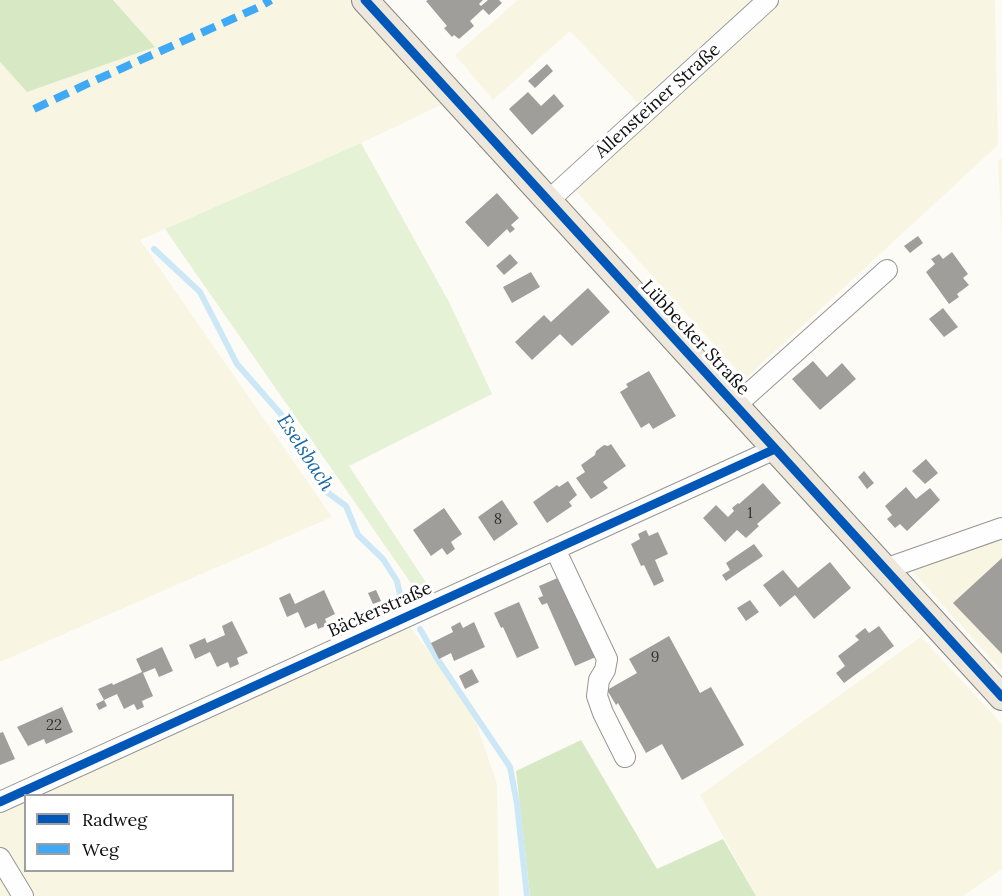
<!DOCTYPE html>
<meta charset="utf-8">
<style>
body{margin:0}
#map{position:relative;width:1002px;height:896px;overflow:hidden;background:#fcfbf6;font-family:Lora,serif}
canvas{display:block}
.legend{position:absolute;left:24px;top:794px;width:210px;height:78px;box-sizing:border-box;background:#fff;border:2px solid #9f9f9f;margin:0;padding:8px 10px;list-style:none;font-size:18px;color:#101010}
.legend li{display:flex;align-items:center;gap:12px;height:30px}
.legend b{width:30px;border:2px solid #9f9f9f}
</style>
<div id="map">
<canvas width="1002" height="896"></canvas>
<ul class="legend">
<li><b style="height:8px;background:#0057b8"></b>Radweg</li>
<li><b style="height:8px;background:#3fa9f5"></b>Weg</li>
</ul>
</div>
<script>
const ctx = document.querySelector('canvas').getContext('2d');
ctx.lineJoin = 'round';
function fillPath(path, color) { ctx.fillStyle = color; ctx.fill(path, 'evenodd'); }
function stroke(path, color, width, dash) { ctx.strokeStyle = color; ctx.lineWidth = width; ctx.lineCap = dash ? 'butt' : 'round'; ctx.setLineDash(dash || []); ctx.stroke(path); }
function write(font, color, halo, rows, align = 'center') {
  ctx.font = font + ' Lora,serif'; ctx.lineWidth = 6; ctx.setLineDash([]); ctx.textBaseline = 'middle'; ctx.strokeStyle = halo; ctx.fillStyle = color; for (const [text, x, y, turn = 0] of rows) {
    ctx.save(); ctx.translate(x, y); ctx.rotate((+turn || 0) * Math.PI / 180); ctx.textAlign = isNaN(turn) ? turn : align; if (halo) ctx.strokeText(text, 0, 0); ctx.fillText(text, 0, 0); ctx.restore();
  }
}
fillPath(new Path2D(`
 M113 0H352L382 33 441 105 361 143 140 240 332 517 0 662V62L27 92 155 47Z
 M518 0H751L638 103 570 31 493 100 455 55Z
 M782 0H995L998 145 745 379 575 190Z
 M1002 158V241L998 161Z
 M1002 518V671L897 554Z
 M409 625 472 710 497 784 499 896H0V813L25 801 26 870H232V796L37 795Z
 M921 637 1002 724V869L963 896H756L700 795Z`), '#f8f6e3');
fillPath(new Path2D(`
 M361 143 449 302 492 394 349 466 433 593 422 599 165 229Z`), '#e6f2d6');
fillPath(new Path2D(`
 M0 0H113L155 47 27 92 0 62Z
 M581 740 657 869 723 839 756 896H530L516 771Z`), '#d7e9c4');
stroke(new Path2D(`
 M154 249 200 292 237 364 294 429 324 490 346 506 358 535 383 559 397 581 402 604
 M420 629 436 657 510 767 517 804 527 896`), '#cce7f6', 6);
fillPath(new Path2D(`
 M428 0H483L479 4 481 6 488 0H499L502 3 489 15 483 9 470 21 474 26 459 39 454 35 452 37 444 28 447 26 426 1Z
 M547 64 553 71 535 88 528 81Z
 M528 92 541 106 554 94 564 106 532 135 509 109Z
 M497 193 519 218 511 225 515 229 510 233 507 229 488 247 465 222Z
 M918 236 923 243 910 253 904 246Z
 M952 252 968 274 963 278 969 285 957 294 959 297 949 304 926 272 935 264 931 259 939 254 943 259Z
 M510 254 518 263 504 275 496 266Z
 M531 272 540 287 512 303 503 287Z
 M588 288 610 312 572 346 560 334 532 360 515 342 544 315 551 322Z
 M943 308 958 327 944 337 929 319Z
 M813 361 827 377 842 363 856 379 820 410 792 379Z
 M649 371 676 416 653 429 649 423 641 428 620 392 628 387 626 384Z
 M611 444 626 466 603 482 608 488 591 499 576 478 585 472 581 465 595 455 596 451 604 445 608 446Z
 M926 459 938 473 925 484 912 471Z
 M864 471 874 483 867 489 858 477Z
 M568 481 577 495 569 502 572 506 547 523 533 502 557 485 559 487Z
 M763 483 781 503 757 524 759 526 746 538 737 530 725 542 703 518 716 505 728 517 734 511 732 508 738 503 739 504Z
 M906 487 916 499 930 488 940 500 907 531 900 524 895 528 887 519 892 515 885 506Z
 M502 500 518 524 494 541 478 517Z
 M444 508 462 534 451 542 455 549 447 555 442 548 431 556 413 530Z
 M646 530 649 536 658 532 668 554 655 560 664 581 654 586 644 565 641 566 631 544 640 539 638 534Z
 M754 544 763 556 726 581 722 575 730 570 726 563Z
 M1002 558V654L953 603Z
 M830 562 851 588 814 619 795 595 780 607 763 585 783 570 798 588Z
 M562 576 598 656 575 666 547 603 542 605 538 598 543 596 539 586Z
 M324 590 335 614 325 619 328 625 318 629 316 623 305 628 298 612 287 617 279 598 290 593 295 604Z
 M376 590 381 601 373 604 368 593Z
 M750 600 759 612 746 621 737 608Z
 M519 602 539 648 517 658 503 627 501 628 494 613Z
 M232 621 248 653 237 658 239 664 230 668 228 662 217 667 210 652 195 659 189 645 205 638 207 643 225 635 222 626Z
 M460 622 463 628 474 622 485 647 454 661 451 653 439 659 431 643 453 632 451 627Z
 M879 626 894 646 844 683 836 673 845 666 838 656 859 640 855 636 865 628 869 633Z
 M669 636 700 693 711 687 744 745 682 780 662 744 646 753 618 703 616 705 607 690 637 673 629 659Z
 M162 647 173 671 159 677 155 668 143 673 153 696 142 701 144 707 137 710 134 704 124 709 117 694 104 700 107 706 99 710 96 704 104 700 98 689 112 683 113 685 142 672 136 659Z
 M472 669 479 682 465 689 459 676Z
 M62 707 73 732 46 744 44 739 28 746 17 727Z
 M3 732 15 759 0 765V733Z`), '#a09e9b');
const minor = new Path2D(`
 M548 201 768 0
 M735 406 887 270
 M555 549 607 659 605 670 599 680 597 696 603 713 625 757
 M885 569 1002 528
 M0 802 775 449
 M0 858 23 896`);
const major = new Path2D(`
 M365 0 1002 697`);
stroke(minor, '#969694', 22);
stroke(major, '#848381', 28);
stroke(minor, '#fffefe', 20);
stroke(major, '#ede8db', 26);
stroke(new Path2D(`
 M34 109 89 83 259 7 271 0`), '#3fa9f5', 8, [15, 8]);
stroke(new Path2D(`
 M365 0 1002 697
 M0 802 775 449`), '#0057b8', 9);
write('15px', '#343433', null, [
 ["1",750,514],
 ["8",498,520],
 ["9",655,658],
 ["22",54,726]
]);
write('18px', '#101010', '#fff', [
 ["Allensteiner Straße",658,101,-42],
 ["Lübbecker Straße",695,338,47],
 ["Bäckerstraße",380,610,-24]
]);
write('italic 20px', '#1867a3', '#fff', [
 ["Eselsbach",305,453,57]
]);
</script>
